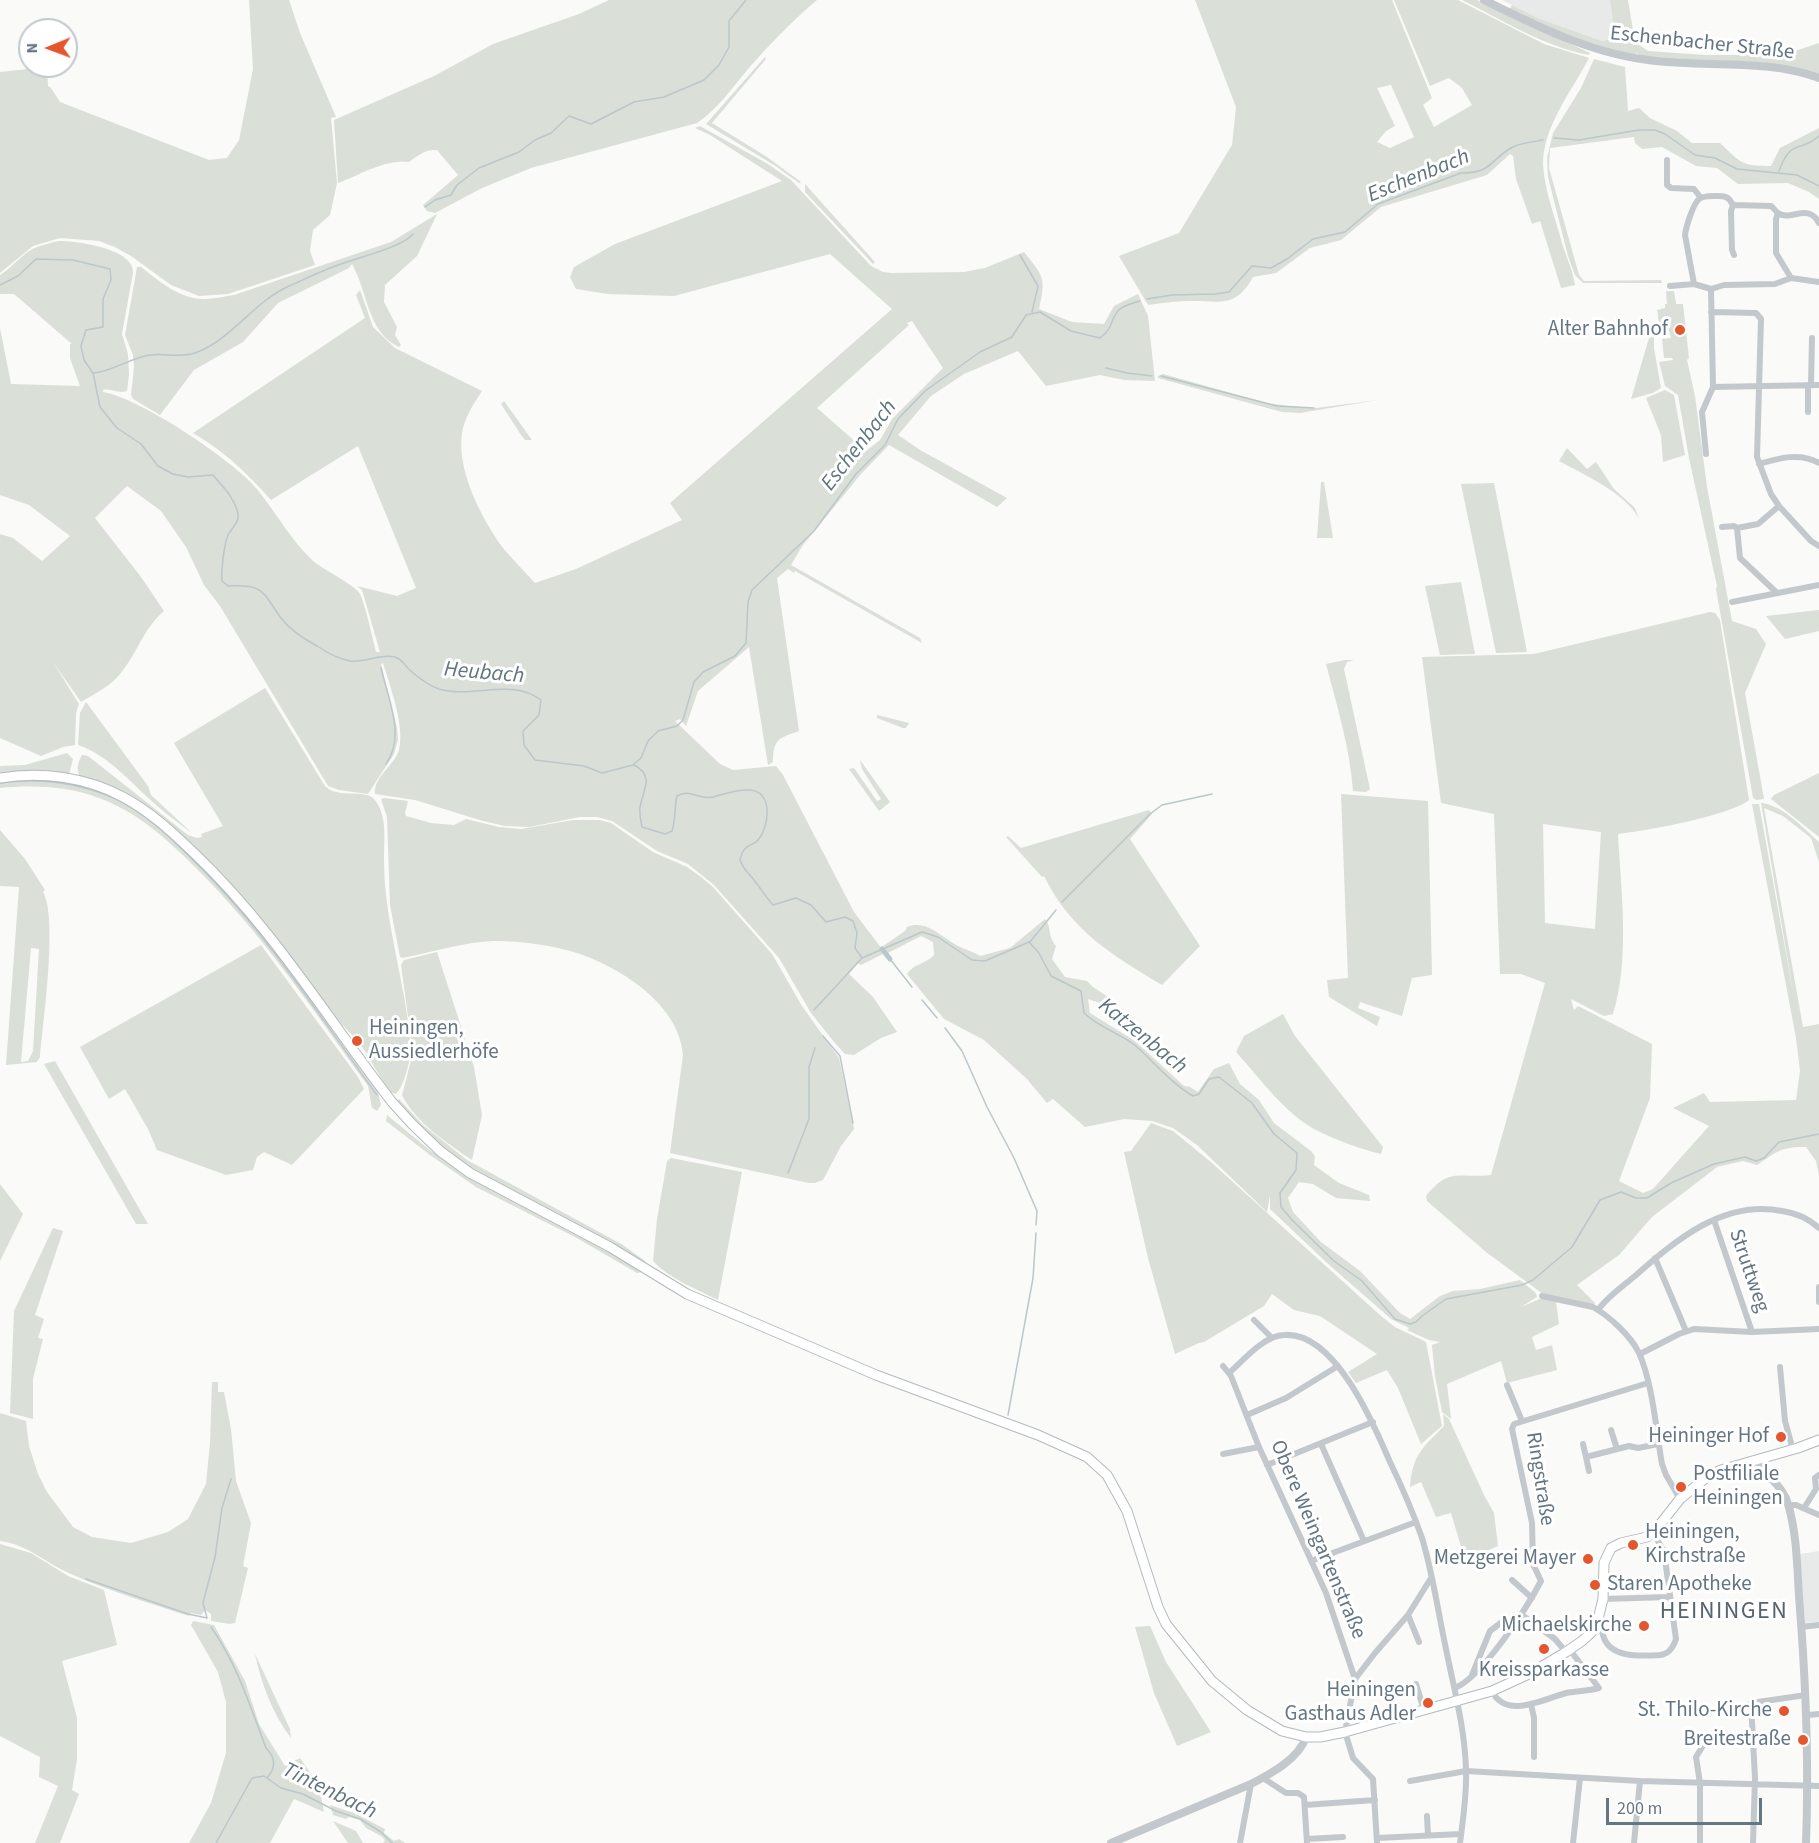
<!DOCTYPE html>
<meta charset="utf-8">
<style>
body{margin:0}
#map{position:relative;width:1819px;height:1843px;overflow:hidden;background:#fafaf8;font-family:"Source Sans 3",sans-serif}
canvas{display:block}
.north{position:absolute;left:18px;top:18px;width:60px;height:60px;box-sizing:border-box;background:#fff;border:2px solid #c1c8cd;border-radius:50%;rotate:269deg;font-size:16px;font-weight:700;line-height:24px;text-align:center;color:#657683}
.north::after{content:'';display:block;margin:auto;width:21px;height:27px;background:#e4572e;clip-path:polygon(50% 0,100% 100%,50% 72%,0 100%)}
.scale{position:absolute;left:1606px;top:1798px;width:156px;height:27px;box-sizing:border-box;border:3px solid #657683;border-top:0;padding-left:8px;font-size:18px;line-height:21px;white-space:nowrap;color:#657683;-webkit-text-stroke:4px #fff;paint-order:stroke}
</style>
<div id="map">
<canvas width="1819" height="1843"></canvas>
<div class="north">N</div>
<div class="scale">200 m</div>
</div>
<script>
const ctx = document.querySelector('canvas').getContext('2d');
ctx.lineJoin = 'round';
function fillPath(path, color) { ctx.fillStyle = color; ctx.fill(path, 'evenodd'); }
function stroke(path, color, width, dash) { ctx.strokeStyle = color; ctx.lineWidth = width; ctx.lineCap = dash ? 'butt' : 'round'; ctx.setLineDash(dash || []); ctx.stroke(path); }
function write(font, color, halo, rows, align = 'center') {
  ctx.font = font + ' "Source Sans 3",sans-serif'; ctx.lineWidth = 6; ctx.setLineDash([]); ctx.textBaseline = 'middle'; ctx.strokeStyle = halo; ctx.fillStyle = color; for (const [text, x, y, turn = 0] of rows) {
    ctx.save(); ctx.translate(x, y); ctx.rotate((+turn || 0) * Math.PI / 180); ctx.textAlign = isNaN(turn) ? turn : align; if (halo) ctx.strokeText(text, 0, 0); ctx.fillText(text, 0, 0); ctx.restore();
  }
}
fillPath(new Path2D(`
 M1502 0H1610L1615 38 1602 41 1538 18Z
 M1819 1551V1622L1805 1623 1800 1554Z`), '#e8e9e9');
fillPath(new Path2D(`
 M249 0H289L300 33 336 117 331 118 337 183 330 215 313 230 310 251 315 265 228 294 199 296 171 285 131 256 115 247 99 241 60 238 33 246 0 273V72L47 67 48 86 51 88 60 102 209 160 227 158 239 140 253 69Z
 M609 0H817C792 21 769 45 748 69 732 88 718 109 697 123L531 168 482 188 435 213 427 211 423 205 458 175 437 150C426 149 418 155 409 162 388 158 359 175 338 183L334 120 434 76 493 44 579 14Z
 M1195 0H1392L1432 98 1423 105 1434 127 1472 105 1462 88 1449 78 1430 86 1394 0H1458L1544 44 1589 58C1572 91 1543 126 1543 164 1544 188 1554 214 1560 236 1564 252 1573 270 1575 285L1561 288 1540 221 1532 224 1516 179 1513 156 1510 154 1487 175 1381 207 1341 240 1310 248 1276 273 1253 277C1236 308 1221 301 1191 301 1177 301 1162 303 1148 305L1119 256 1179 233 1232 145 1236 107ZM1391 85 1414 137 1390 148 1377 142 1386 131 1395 126 1377 88Z
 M1462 0H1477L1590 53 1589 55C1543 46 1504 21 1462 0Z
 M1610 0H1628L1635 42 1648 51 1705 55H1753L1795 51 1819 43V75L1642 58 1637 53 1634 56 1579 40 1509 10 1512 5 1538 18 1602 41 1615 38Z
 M765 57 766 59 712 123 767 157 801 182 799 183 774 165 706 124Z
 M1594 59 1625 67 1628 111 1639 108 1650 118 1677 131 1692 143H1720C1741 163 1741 166 1771 166L1780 148 1819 128V199L1809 192 1788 183 1738 184 1717 168 1696 166 1662 147 1642 149 1635 143 1634 137 1550 148 1549 168 1579 275 1584 281 1661 280 1662 283H1583L1575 275 1568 256 1548 177 1547 158 1553 133 1581 88Z
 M700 126 768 164 791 180 871 266 883 272 891 273 964 272 985 268 1024 252C1044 277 1046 278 1039 309L1072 322 1104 324 1114 306 1138 294 1148 316 1155 381 1124 380 1100 375 1046 386 1018 351 964 374 931 396 898 435 920 450 1007 498 997 507 889 445 861 474 803 545 791 565 920 638 922 643 795 571 794 573 788 569 777 578 799 731C779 738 773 739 773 762L768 765 749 647 698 691 686 726 680 719 675 721 720 764 733 770 776 766 783 775 854 912 885 953 861 965 858 963 849 974 873 997 897 1032 881 1038 854 1055 845 1054 834 1042 811 1013 779 958 714 885 688 864 657 851 612 821 597 817H580L529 827 505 826 483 821 415 800 375 794C373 777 394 766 399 750 405 726 390 686 383 663L381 664 397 728 398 740 394 754 368 794 339 790 328 786 220 606 204 585 186 547 161 511 127 486 95 518 141 577 164 611C143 629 137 654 120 674 111 686 94 694 81 702L53 662 79 704 76 713 75 745 63 747 41 756 0 738V534L13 538 42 561 70 536 29 505 0 495V328L11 384 80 386 70 358V344H72L14 294H0V275C13 267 23 252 37 247 44 245 52 242 59 241 78 241 135 249 133 273L122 334 128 354 129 375 127 391C118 394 111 388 103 390V392C138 397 233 460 256 488 275 511 290 539 312 560 323 570 354 584 360 594 366 607 372 636 376 652H380L362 590 357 586 397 596 416 588 358 446 271 500C246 472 225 452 193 433L365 318 356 295 360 290 373 327 395 348 482 391C474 403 467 414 463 428 454 466 481 518 503 548 513 560 524 571 535 583L576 569 682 520 670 503 892 309 830 254 674 296 608 294 576 289 570 277 574 267 615 244 782 181 710 135 695 128ZM912 321 943 368 892 419 880 440 866 451 817 408 909 325 907 323Z
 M805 184 875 262 873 264 805 192Z
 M437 214 417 256 385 285 384 302 397 327 395 335 401 345 399 347C367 332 368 292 352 264L349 268 278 303 243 342 194 370 160 415 133 399 131 395 134 367 133 355 125 335 137 267H141C159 281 181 300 205 299 215 299 225 296 234 295L391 242Z
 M1666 291H1674L1676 304H1683L1689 358 1687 360 1695 396 1707 487 1732 621 1756 629 1766 644 1745 693 1763 793 1764 799 1756 800 1753 798 1716 589 1717 586 1689 458 1678 395 1665 386 1659 362 1673 360 1672 358H1664L1662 339 1671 338 1668 328 1660 329 1657 310 1665 308V304H1667Z
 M1654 321V348L1661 388 1653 393 1631 399Z
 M1163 374 1267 403 1289 406 1316 408 1378 400 1300 413 1282 412 1158 378V376Z
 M1665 390 1674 395 1685 455 1663 462 1661 435 1646 398Z
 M504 401 532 440H525L521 435 501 404Z
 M1567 448 1587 469 1596 462 1614 489 1635 508 1639 519C1627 494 1583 474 1559 461Z
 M1321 482H1324L1333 538H1317Z
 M1494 483 1527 652 1496 653 1461 484Z
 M1461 582 1475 654 1440 655 1425 586Z
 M1819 610V631L1785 639 1766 616Z
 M1710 612 1715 613 1720 620 1749 800C1729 816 1645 831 1618 834 1621 893 1630 957 1613 1014L1604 1016 1571 999 1574 1010 1578 1006 1652 1044 1650 1098 1619 1181 1643 1193 1653 1189 1709 1126 1673 1108 1704 1093 1710 1102 1796 1100 1800 1071 1796 1038 1752 804H1759L1795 1003 1761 803C1783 805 1803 828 1819 842V862L1811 838 1783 816 1764 808 1803 1027 1819 1024V1176L1816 1161 1806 1147C1782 1146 1776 1152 1757 1165L1743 1161 1717 1167 1652 1217 1619 1255 1577 1285 1595 1303 1593 1307 1543 1294 1486 1252 1427 1201 1426 1196C1450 1166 1459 1179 1491 1175L1545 983 1521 974H1500L1494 814 1441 803 1422 657 1534 654ZM1543 824 1601 832 1595 929 1545 923Z
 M1345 660H1354L1347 662 1344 669 1370 789 1366 792 1353 791C1350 748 1337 706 1326 664Z
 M265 688 325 786C338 799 362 789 373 798 388 813 384 841 384 860 384 924 407 986 411 1050 409 1064 405 1084 396 1094L389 1092 365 1051 353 1036 326 1008 170 826 81 779C76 770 77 764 82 755L88 756 188 835 197 838 202 837 201 834 223 826 174 743Z
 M86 702 148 786 151 795 192 833C175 821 160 809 145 795 125 776 105 754 78 745L80 713Z
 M877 715 909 723 906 728H903L877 718Z
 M67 753 73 759 69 775H0V766L25 765Z
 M860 760 890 802 879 811 849 769 854 768 877 801 881 799 862 769Z
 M1819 773V837L1771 799 1774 795Z
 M51 779C73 784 95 788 116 797 141 808 162 828 182 846 260 918 316 1008 378 1092L381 1105 377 1111 372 1108 368 1086C313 1010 262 933 195 867 167 839 137 812 99 798 67 786 34 785 0 788V781Z
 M1341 794 1428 801 1432 975 1412 978 1402 1016 1360 1002 1358 1008 1380 1017 1377 1026 1329 997 1327 980 1348 978Z
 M384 798 408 801 405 813 406 816 431 823 454 825 466 819 499 827 521 829 573 820H600L611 823 653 852 687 867 701 877 713 887 772 954 802 1006 839 1058 854 1129 841 1146 823 1180 815 1183H809L670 1153 683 1055C680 1006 623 969 580 954 553 945 522 941 494 941 463 942 433 952 403 958L400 957 390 905 387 817 381 799Z
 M1149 810 1152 814 1130 839 1200 946 1162 985C1112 955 1071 931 1044 876L1042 877 1006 837 1008 836 1021 848Z
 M0 830 25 859 45 890 43 892C58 919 43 1021 40 1057L37 1062 6 1065 19 887 0 886ZM31 948 39 949 33 1051 28 1061 21 1062Z
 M1045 919C1052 927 1047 935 1056 946L1052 959 1065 977 1087 981 1093 987 1119 1004 1116 1008 1088 999 1090 1013 1135 1041 1184 1086 1190 1087 1198 1092 1214 1069 1229 1063 1240 1084 1259 1100 1274 1123 1311 1151 1315 1156 1314 1165 1339 1183 1369 1195 1370 1201 1336 1198 1313 1184 1299 1182 1288 1198 1293 1212 1321 1242 1360 1271 1400 1313 1410 1319 1440 1296 1453 1291 1480 1289 1520 1280 1536 1293 1537 1297 1521 1307 1542 1298 1556 1302 1559 1324 1532 1337 1536 1350 1552 1345 1557 1370 1507 1383 1501 1361 1447 1384 1451 1419 1442 1412 1435 1376 1432 1345 1440 1342 1429 1340 1407 1330 1409 1328 1391 1319 1326 1262 1270 1209V1195L1267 1212 1197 1145 1173 1128 1152 1121 1124 1119 1085 1127 1053 1099 1047 1103 1027 1079 984 1040 944 1019 907 974C913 964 926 964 934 955L933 942 921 936 888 953 883 946 905 931 907 927C927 919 942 938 958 946 965 950 973 951 980 956L1010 948Z
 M261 945 358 1077 364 1089 292 1165 264 1152 257 1157 253 1170 226 1175 157 1150 148 1129 125 1089 109 1099 80 1047Z
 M437 952 474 1067 482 1115 472 1160C447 1143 416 1123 402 1095L413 1053 401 965 404 960Z
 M1283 1014 1295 1036 1383 1147 1381 1154C1361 1149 1338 1141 1320 1132 1286 1116 1261 1079 1236 1052L1244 1036Z
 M55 1061 148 1224H136L44 1064Z
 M399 1099 423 1125 467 1160 623 1245 645 1261 646 1265 482 1177 452 1157 420 1128 397 1102Z
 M387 1115 431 1151 590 1240 643 1272 637 1273 575 1237 476 1187 430 1155 386 1121Z
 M1151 1123 1173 1131 1212 1163 1381 1316 1395 1327 1426 1342 1442 1426 1421 1444 1398 1388 1387 1370 1356 1383 1348 1372 1377 1354 1320 1316 1294 1310 1272 1294 1264 1306 1204 1342 1199 1343 1175 1354 1148 1258 1124 1152 1131 1151Z
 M671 1158 742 1172 718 1300C696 1289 670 1279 653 1261L657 1219 667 1161Z
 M0 1184 23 1214 0 1261Z
 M53 1228 63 1231 35 1315 44 1319 38 1338 43 1339 33 1379V1419L10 1413 14 1311Z
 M212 1382H218V1392H224L231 1429 236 1481 251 1523 243 1566 248 1568 235 1623 230 1624 211 1621V1614L205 1610 201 1615 191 1613 189 1616C149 1603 109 1591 71 1574 45 1563 29 1545 0 1541V1413L26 1421 29 1446 38 1474 47 1492 73 1527 92 1537 131 1543 168 1532 188 1519 206 1484 210 1443Z
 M1443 1414 1449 1419 1484 1495 1494 1513 1498 1546 1465 1560 1451 1513 1436 1517 1421 1482 1410 1487C1412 1456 1423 1447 1444 1426Z
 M0 1544 31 1553 68 1576 104 1590 117 1645 62 1661 77 1718V1759L72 1790 79 1794 60 1843H35L58 1786 39 1777 40 1757 0 1736Z
 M193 1621 214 1625 245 1681 259 1724 285 1766 300 1758C313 1776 321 1790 324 1812L294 1799 270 1843H189L211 1803 226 1753V1702L218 1672 191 1625Z
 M1150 1626 1166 1662 1211 1732 1177 1746 1154 1693 1135 1627Z
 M255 1654 290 1729 291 1738C273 1715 261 1683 255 1654Z
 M330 1805 354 1813 385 1829 384 1833 394 1841 399 1839 405 1843H383L385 1840 381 1836 366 1828 360 1820 349 1817 346 1819 333 1815Z
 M333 1821 356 1831 363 1843H348Z`), '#dadfd7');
stroke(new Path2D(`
 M1554 138 1579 140 1639 130H1655L1665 134 1695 155 1715 158 1737 169 1797 175 1819 186
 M1779 171C1791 138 1800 153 1819 136
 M425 207 435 200 451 195 457 185 479 168 519 152 535 140 551 133 569 116 591 124 634 102 664 97 704 80 719 65 729 47V21L746 0
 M1020 255 1038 286 1032 312
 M0 285 18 276 36 259 73 260 110 269 111 280 103 299V327L86 330 81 346 84 360 93 373 100 407 117 428 141 444 158 466 173 474 188 477 213 475C222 486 233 496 237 510 241 521 233 526 228 535 224 544 221 572 222 581L228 586C265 584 262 592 281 618 290 630 304 639 317 646 326 652 339 659 350 661 365 663 382 653 395 657 404 660 405 667 412 672 419 678 430 686 439 689 472 699 511 677 541 700L539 715 523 731 524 745 535 760 584 766 602 773 633 765 641 758 648 741 658 731 677 726 683 720 694 682 703 672 735 656 746 643 748 602 752 590 814 531 856 474 885 445 898 419 925 391 980 352 1012 337 1026 315 1040 312 1071 331 1100 338C1115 327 1110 317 1120 309 1125 305 1134 303 1140 301
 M1147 299 1172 295 1215 294 1229 292 1252 266 1271 268 1287 259 1313 239 1345 232 1378 204 1461 173C1492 173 1489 161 1511 148 1519 143 1533 142 1543 140
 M1106 368 1127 373 1152 376
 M94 373C113 371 130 358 150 355 164 353 181 358 195 353 231 340 253 303 287 287 305 279 323 270 341 264 359 257 401 248 413 234
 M1161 376 1277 406 1314 408
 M381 668C388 699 406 736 386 764
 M634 765C655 776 643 790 640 807 639 813 641 821 642 827L665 834 672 831C676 819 674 808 677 796 690 788 698 800 713 797 724 794 738 789 750 790 774 792 769 827 758 840 755 844 750 844 746 848 743 850 741 856 740 860 744 871 748 872 754 880 761 889 766 897 773 905L796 898 811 905 826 922 845 917 853 921 857 933 855 948 862 958 922 932 938 937 972 960 985 961 1029 942 1039 953 1051 976 1081 991 1084 1013C1101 1029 1120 1033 1136 1046 1155 1063 1171 1083 1193 1096L1199 1094 1209 1079 1219 1077 1252 1103 1274 1134 1297 1153 1296 1170 1280 1193 1281 1207 1292 1220 1334 1261 1362 1281 1395 1319 1410 1324 1416 1322 1422 1316 1446 1299 1522 1285 1533 1280 1572 1247 1600 1200 1621 1192 1636 1198H1647L1671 1183 1714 1164 1745 1157 1756 1161 1764 1158 1779 1142 1819 1134
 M0 783C39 777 80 783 116 799 145 813 169 836 191 858 264 929 318 1014 377 1095
 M1062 902 1150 814 1162 805 1212 794
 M1030 942 1056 910
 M890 959 912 987
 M922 1000 937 1018
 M814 1010 862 958
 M945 1028 962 1051 987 1107 1014 1158 1037 1211 1036 1225
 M823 1036 840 1056 853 1123
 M788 1173 809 1119V1067L815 1048
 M1008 1415 1033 1278 1036 1233
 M86 1579 188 1614 207 1618 203 1603 215 1557 222 1508 231 1479
 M211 1627C237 1664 250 1706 266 1748 276 1758 276 1768 267 1778
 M216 1843 252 1778 264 1776 281 1788 303 1794 336 1811 360 1819 381 1832 392 1843`), '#bbc7cb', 1.5);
stroke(new Path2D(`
 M882 949 890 959`), '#bbc7cb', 5);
const secondary = new Path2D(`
 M0 778C41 771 86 777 123 797 151 812 172 832 194 853 272 927 327 1018 392 1102L412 1124 440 1151 470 1173 610 1247 687 1294 876 1375 1038 1435 1087 1457 1107 1475 1127 1511 1158 1607 1166 1624 1212 1681 1247 1710 1282 1731 1306 1737H1320L1345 1732 1492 1691 1529 1674 1566 1652 1582 1641 1591 1633 1597 1623 1603 1599 1604 1563 1611 1548 1621 1543 1647 1537 1658 1527 1680 1499 1707 1477 1721 1470 1798 1448 1819 1440`);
stroke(secondary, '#b3babf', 11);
stroke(new Path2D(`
 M1667 160V185L1671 188 1694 189 1701 198
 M1733 205 1771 206C1774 208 1775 211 1778 213 1791 222 1808 202 1819 223
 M1733 205 1731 211 1732 250 1734 255
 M1778 213 1776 219V253L1791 278
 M1694 284 1685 235C1686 227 1693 204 1699 199 1704 195 1713 196 1718 196 1727 196 1729 198 1733 205
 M1670 286 1694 284 1711 289 1724 285 1775 284 1791 278 1819 282
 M1711 312 1756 313 1761 319 1757 457 1771 494 1779 506 1811 541 1819 546
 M1808 385V412
 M1811 385 1812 338
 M1713 387 1819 385
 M1706 454 1702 412 1713 387 1711 289
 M1759 464C1779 458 1800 452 1819 463
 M1722 527 1734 526 1737 528 1758 524 1779 506
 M1737 528 1740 558 1776 592
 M1732 602 1819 585
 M1714 1220 1752 1332
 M1655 1258 1686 1331
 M1819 1287V1302
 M1542 1296 1593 1307C1609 1316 1631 1336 1639 1353 1653 1384 1656 1431 1662 1464L1666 1475 1680 1499
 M1598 1310C1607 1297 1623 1286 1635 1276 1676 1240 1724 1199 1782 1211 1796 1213 1809 1219 1819 1228
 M1254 1320 1272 1338
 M1640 1354 1679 1334 1694 1329 1752 1332 1819 1329
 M1223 1366 1231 1376 1259 1447 1326 1593 1353 1673 1355 1679 1345 1732 1353 1758 1373 1779 1377 1843
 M1780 1367 1785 1421 1793 1450
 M1229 1373C1244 1360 1263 1336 1284 1335 1335 1331 1374 1425 1390 1462 1402 1487 1413 1512 1422 1538 1433 1574 1438 1612 1446 1649 1454 1689 1465 1729 1466 1770 1467 1794 1463 1819 1460 1843
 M1507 1385 1522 1421
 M1247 1415 1286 1398 1338 1366
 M1611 1430 1617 1449
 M1321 1444 1364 1541
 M1583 1444 1586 1457
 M1223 1454 1259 1447
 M1267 1465 1373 1422
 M1589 1471 1586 1457 1629 1446 1638 1448 1658 1444
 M1789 1505H1796L1819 1515
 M1804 1508 1816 1489 1815 1478 1819 1475
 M1311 1561 1416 1522
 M1512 1580 1532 1598
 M1603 1599 1670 1597
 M1408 1615 1419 1642
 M1522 1615 1555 1639 1566 1652
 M1599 1617 1603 1620C1603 1624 1601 1631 1603 1635 1609 1659 1642 1656 1660 1655 1669 1654 1673 1648 1676 1639L1664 1552 1653 1532
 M1801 1627 1819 1625
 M1472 1675 1490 1631 1502 1622 1513 1624
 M1355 1679 1375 1653 1408 1615 1431 1578
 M1416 1684 1424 1710
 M1455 1688C1482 1677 1527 1608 1541 1581L1533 1564 1532 1523 1512 1429 1514 1424 1648 1383
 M1492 1691C1506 1720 1544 1699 1566 1693 1577 1691 1588 1691 1599 1688L1570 1650
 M1531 1704 1534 1718V1757
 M1807 1715 1819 1714
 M1263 1778 1286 1793H1298L1304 1797 1307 1843
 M1410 1781 1466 1771 1640 1781 1819 1786
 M1305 1805 1375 1800
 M1427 1816 1428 1835
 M1377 1838 1461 1834
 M1307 1839 1343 1837
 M1240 1843 1251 1784
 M1573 1843 1580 1778
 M1634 1843 1640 1781
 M1700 1843V1783L1696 1757 1709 1736
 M1753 1843 1755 1778 1751 1703 1806 1695`), '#c3c8cc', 6);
stroke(new Path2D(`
 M1484 0C1539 27 1593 55 1656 61 1710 67 1767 59 1819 78
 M1758 1460C1765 1477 1783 1485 1788 1504 1798 1537 1797 1575 1800 1609 1806 1687 1809 1765 1806 1843
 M1111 1843 1251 1784C1270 1774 1299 1759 1306 1737`), '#c3c8cc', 8);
stroke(secondary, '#fff', 9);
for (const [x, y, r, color] of [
 [1680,330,6,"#e4572e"],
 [357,1041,6,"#e4572e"],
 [1781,1437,6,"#e4572e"],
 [1681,1487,6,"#e4572e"],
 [1633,1545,6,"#e4572e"],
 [1588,1559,6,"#e4572e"],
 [1595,1585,6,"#e4572e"],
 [1644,1626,6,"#e4572e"],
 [1544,1649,6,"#e4572e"],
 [1428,1703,6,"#e4572e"],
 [1784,1711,6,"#e4572e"],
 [1803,1740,6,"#e4572e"]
]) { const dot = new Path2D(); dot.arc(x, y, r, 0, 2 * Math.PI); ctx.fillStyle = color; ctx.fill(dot); stroke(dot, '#fff', 2); }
write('21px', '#657683', '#fff', [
 ["Eschenbacher Straße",1702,44,6],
 ["Struttweg",1748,1271,71],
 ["Ringstraße",1539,1479,81],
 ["Obere Weingartenstraße",1317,1540,67]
]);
write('21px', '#657683', '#fff', [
 ["Alter Bahnhof",1668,330],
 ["Heiningen,",369,1029,"left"],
 ["Aussiedlerhöfe",369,1053,"left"],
 ["Heininger Hof",1769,1437],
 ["Postfiliale",1693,1475,"left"],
 ["Heiningen",1693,1499,"left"],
 ["Heiningen,",1645,1533,"left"],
 ["Kirchstraße",1645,1557,"left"],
 ["Metzgerei Mayer",1576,1559],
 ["Staren Apotheke",1607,1585,"left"],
 ["Michaelskirche",1632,1626],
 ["Kreissparkasse",1544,1671,"center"],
 ["Heiningen",1416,1691],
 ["Gasthaus Adler",1416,1715],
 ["St. Thilo-Kirche",1772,1711],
 ["Breitestraße",1791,1740]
], 'right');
write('italic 22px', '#60757c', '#fff', [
 ["Eschenbach",1419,177,-22],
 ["Eschenbach",860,446,-52],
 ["Heubach",484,674,5],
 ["Katzenbach",1142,1037,39],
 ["Tintenbach",329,1792,26]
]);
ctx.letterSpacing = '1.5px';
write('24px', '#57646e', '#fff', [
 ["HEININGEN",1724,1613]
]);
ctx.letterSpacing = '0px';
</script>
